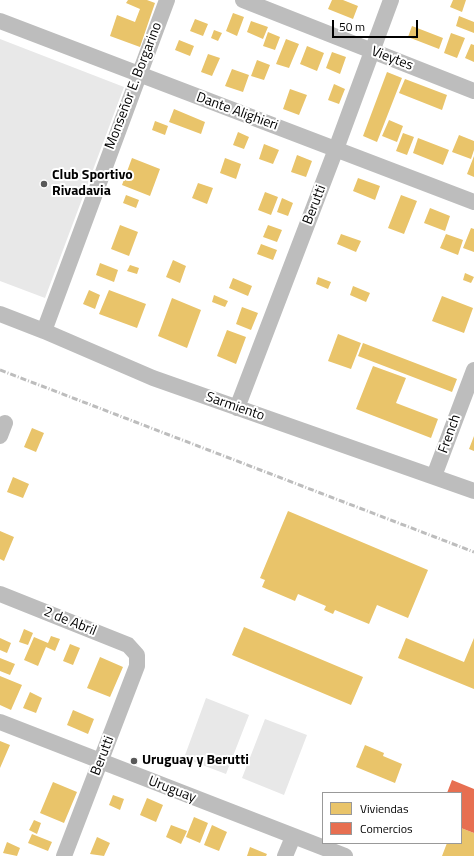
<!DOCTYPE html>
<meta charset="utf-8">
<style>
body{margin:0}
#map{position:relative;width:474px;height:856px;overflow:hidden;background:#fff;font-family:"Titillium Web",sans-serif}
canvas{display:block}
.legend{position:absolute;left:322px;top:792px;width:140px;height:52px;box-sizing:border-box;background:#fff;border:1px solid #999;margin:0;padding:5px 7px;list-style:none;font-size:12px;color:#000}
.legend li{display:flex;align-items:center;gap:8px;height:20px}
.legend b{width:20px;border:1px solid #999}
.scale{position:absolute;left:332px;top:20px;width:86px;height:18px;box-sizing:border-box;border:2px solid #000;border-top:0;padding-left:5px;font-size:12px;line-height:14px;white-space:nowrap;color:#000;-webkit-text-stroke:3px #fff;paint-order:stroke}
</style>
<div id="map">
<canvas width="474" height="856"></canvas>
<ul class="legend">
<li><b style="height:11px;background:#e9c46a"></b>Viviendas</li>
<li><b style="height:11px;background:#e76f51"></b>Comercios</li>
</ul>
<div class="scale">50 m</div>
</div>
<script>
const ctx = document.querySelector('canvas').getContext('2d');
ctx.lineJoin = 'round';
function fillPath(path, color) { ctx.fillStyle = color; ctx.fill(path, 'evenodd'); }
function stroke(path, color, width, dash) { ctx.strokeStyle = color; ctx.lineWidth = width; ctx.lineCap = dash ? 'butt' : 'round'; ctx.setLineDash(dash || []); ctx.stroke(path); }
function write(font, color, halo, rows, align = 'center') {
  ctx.font = font + ' "Titillium Web",sans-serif'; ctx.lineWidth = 4; ctx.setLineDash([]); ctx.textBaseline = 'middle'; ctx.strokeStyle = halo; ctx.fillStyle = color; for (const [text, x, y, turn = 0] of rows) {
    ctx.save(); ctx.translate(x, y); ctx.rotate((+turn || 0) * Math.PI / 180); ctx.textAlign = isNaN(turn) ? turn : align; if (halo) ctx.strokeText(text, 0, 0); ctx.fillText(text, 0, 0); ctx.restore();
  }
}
fillPath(new Path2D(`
 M0 39 124 87 45 298 0 281Z
 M206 698 249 715 226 774 184 758Z
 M265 719 307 735 284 795 242 778Z`), '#e8e8e8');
fillPath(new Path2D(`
 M128 0H147L155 3 140 47 110 36 117 15 135 22 140 9 126 3Z
 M332 0H343L358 6 353 19 328 9Z
 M453 0H466L462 12 450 7Z
 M233 13 244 17 237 36 226 31Z
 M459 16 474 22V33L456 26Z
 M195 19 208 24 203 36 190 31Z
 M251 21 268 27 263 39 247 32Z
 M412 26 443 38 439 49 408 37Z
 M214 30 222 33 218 41 211 38Z
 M268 32 280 37 275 50 263 46Z
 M451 33 465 38 457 58 444 53Z
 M286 39 299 44 289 68 276 64Z
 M179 40 194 46 190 56 175 50Z
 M471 44 474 45V62L465 58Z
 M307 46 324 53 317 71 300 64Z
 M332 52 346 57 340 74 326 68Z
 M208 54 220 58 212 76 201 72Z
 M257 60 270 65 264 80 251 76Z
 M232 69 249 75 243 92 225 86Z
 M387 72 402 78 377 142 363 136Z
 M405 79 447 95 442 110 399 93Z
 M334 84 345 89 339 104 328 100Z
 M290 89 307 95 299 115 283 109Z
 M174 109 205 122 201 134 169 122Z
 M389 120 403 126 397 142 382 136Z
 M155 121 168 126 165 135 152 130Z
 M238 132 249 137 244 149 233 145Z
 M403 133 414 137 407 155 396 151Z
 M459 135 474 141V150L471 159 452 152Z
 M418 138 449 150 443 165 413 153Z
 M264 144 279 150 273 164 259 159Z
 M297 155 312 161 306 177 291 172Z
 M474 156V177L467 174Z
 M132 158 160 169 150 196 122 185Z
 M225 158 241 164 236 179 220 173Z
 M358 178 380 186 375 200 353 191Z
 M198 183 213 188 207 204 192 198Z
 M265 192 278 197 271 215 258 210Z
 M126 195 139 200 136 208 123 203Z
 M401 195 417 201 404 234 388 228Z
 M282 198 293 203 288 216 277 212Z
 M430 208 450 216 445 231 424 223Z
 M120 225 138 232 129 256 111 249Z
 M268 225 282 230 277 242 263 237Z
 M471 228 474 229V252L463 248Z
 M341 234 361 241 356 252 337 244Z
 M446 234 463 240 458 255 440 248Z
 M261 244 277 250 273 260 257 254Z
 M173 260 186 266 180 283 166 277Z
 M100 263 118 270 114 282 96 275Z
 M130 265 139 268 137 274 127 271Z
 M465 273 474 277 471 283 463 280Z
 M318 277 331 282 328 289 316 284Z
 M233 278 252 286 248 296 229 288Z
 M353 286 370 293 366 302 350 295Z
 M89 290 100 295 95 309 83 304Z
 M109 290 146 304 137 328 99 314Z
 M214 295 228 301 225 307 212 302Z
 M442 296 473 308 464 333 432 321Z
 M172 298 201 310 187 348 158 336Z
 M242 307 258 313 251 330 236 324Z
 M227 330 246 337 236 364 217 356Z
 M338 334 361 343 351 369 328 361Z
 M363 343 457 379 452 392 358 356Z
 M373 366 406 378 396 403 438 419 431 438 356 409Z
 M32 428 44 433 36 452 24 447Z
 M474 436V451L469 449Z
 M13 477 29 484 23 498 7 492Z
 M288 511 428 570 408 618 377 605 369 624 335 610 333 614 324 610 326 606 298 594 295 601 262 587 265 580 260 578Z
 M0 531 14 537 4 561 0 559Z
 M244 627 363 677 351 705 232 655Z
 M24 629 33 633 28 645 19 642Z
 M51 636 60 639 55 651 46 647 38 666 24 660 34 637 48 643Z
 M0 638 11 643 7 653 0 650Z
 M406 638 464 662 474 638V689L398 658Z
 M70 644 80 648 73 665 63 661Z
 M100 657 123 667 110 697 87 688Z
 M0 658 15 664 10 675 0 671Z
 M0 676 22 685 11 710 0 705Z
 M30 692 42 698 36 713 23 708Z
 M73 710 94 719 88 734 67 725Z
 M0 741 10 745 0 768Z
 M365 745 384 753 383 756 402 764 395 783 356 767Z
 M53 782 77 792 64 823 40 813Z
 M113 795 124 799 120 810 109 805Z
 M147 798 163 805 156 822 140 815Z
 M194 817 208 823 200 843 186 837Z
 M34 820 41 823 37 834 29 830Z
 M171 825 187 831 181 844 166 837Z
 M212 825 227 832 219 851 204 845Z
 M461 828 474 833V856H442L447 843H461Z
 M32 834 52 842 48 851 28 843Z
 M97 837 110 843 104 856 90 854Z
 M7 842 20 848 17 856 3 853Z
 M250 847 267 854 266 856H247Z`), '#e9c46a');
fillPath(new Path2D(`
 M452 780 474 789V833L461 828V793H447Z`), '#e76f51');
stroke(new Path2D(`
 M243 0 474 91
 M0 21 474 202
 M0 314 44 331 153 378 474 491
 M44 331 167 0
 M237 408 336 149 391 0
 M0 436 5 423
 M434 476 474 370
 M0 594 128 645 137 655V666L64 856
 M0 722 345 856
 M285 856 293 837`), '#bdbdbd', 16);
stroke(new Path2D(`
 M0 370 474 552`), '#bdbdbd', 3, [6, 2, 1, 2]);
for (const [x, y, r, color] of [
 [44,184,4,"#595959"],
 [134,761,4,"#595959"]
]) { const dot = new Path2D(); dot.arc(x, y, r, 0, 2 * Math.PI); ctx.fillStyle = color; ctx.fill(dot); stroke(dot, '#fff', 1.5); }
write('14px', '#000', '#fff', [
 ["Vieytes",392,59,21],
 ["Monseñor E. Borgarino",134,86,-69],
 ["Dante Alighieri",237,112,20],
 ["Berutti",315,205,-69],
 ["Sarmiento",235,407,19],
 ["French",450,434,-70],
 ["2 de Abril",70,622,22],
 ["Berutti",103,756,-69],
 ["Uruguay",172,790,21]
]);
write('bold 14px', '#000', '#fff', [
 ["Club Sportivo",52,176],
 ["Rivadavia",52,192],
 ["Uruguay y Berutti",142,761]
], 'left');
</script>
